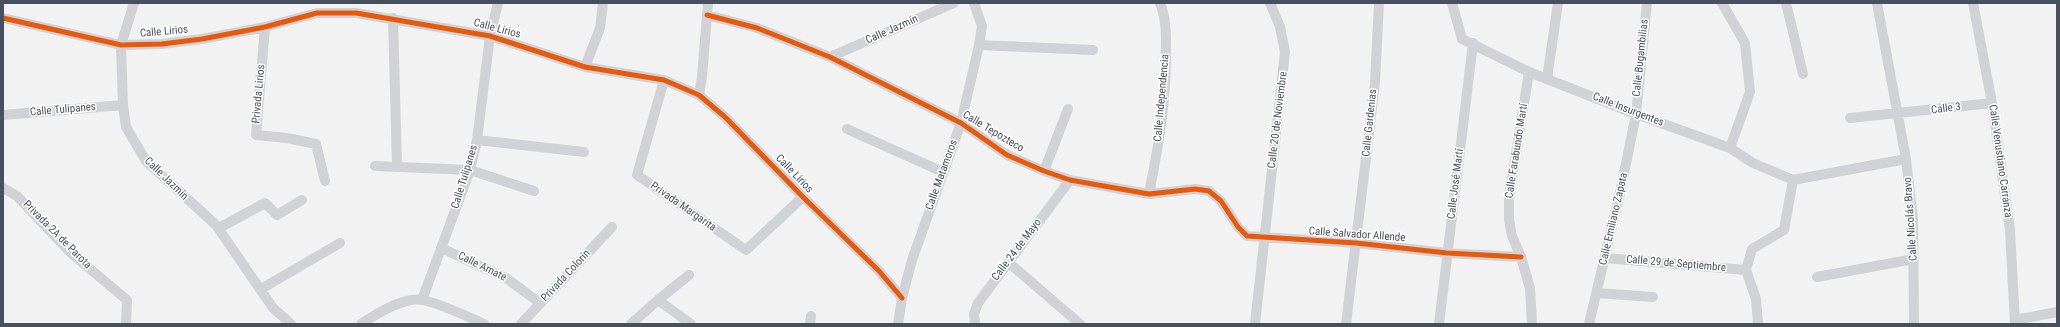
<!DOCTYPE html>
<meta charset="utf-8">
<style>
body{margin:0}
#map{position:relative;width:2060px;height:327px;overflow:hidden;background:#f2f2f2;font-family:"Roboto Condensed",sans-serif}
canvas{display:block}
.frame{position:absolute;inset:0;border:4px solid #484f5f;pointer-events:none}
</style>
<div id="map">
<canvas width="2060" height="327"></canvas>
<div class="frame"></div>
</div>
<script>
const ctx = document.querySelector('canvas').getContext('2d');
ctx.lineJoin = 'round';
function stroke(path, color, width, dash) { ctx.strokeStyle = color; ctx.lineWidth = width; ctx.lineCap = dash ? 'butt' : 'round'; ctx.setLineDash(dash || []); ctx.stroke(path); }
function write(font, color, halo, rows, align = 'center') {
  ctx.font = font + ' "Roboto Condensed",sans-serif'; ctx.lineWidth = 3; ctx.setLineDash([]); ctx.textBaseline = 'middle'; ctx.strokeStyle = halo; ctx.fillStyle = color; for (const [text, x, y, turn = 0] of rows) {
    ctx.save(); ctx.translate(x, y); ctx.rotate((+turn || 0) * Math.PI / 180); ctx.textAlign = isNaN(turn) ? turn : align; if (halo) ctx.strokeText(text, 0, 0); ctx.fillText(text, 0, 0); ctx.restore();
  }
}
stroke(new Path2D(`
 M134 3 121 45 123 105 126 127 146 161 216 225 273 308 291 324
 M1452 3 1462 39 1529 72 1636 114 1730 148 1753 163 1793 180 1906 159
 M1722 3 1745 43 1750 92 1730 148
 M1786 3 1803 74
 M1877 3 1906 159 1913 219 1914 324
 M1973 3 1992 103 2010 230 2015 324
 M707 15 757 28 830 57 961 123 1007 155 1044 171 1070 180 1149 194 1195 189 1209 191 1221 201 1238 227 1247 236 1356 243 1447 253 1521 257
 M3 18 121 45 162 44 202 39 265 27 317 13H356L490 36 585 67 664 80 699 95 725 117 803 197 879 271 902 298
 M393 18 397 167
 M265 27 256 135 287 138 316 144 325 181
 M979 45 1093 50
 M830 57 954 3
 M585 67 600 28 603 3
 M1529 72 1509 198V220L1512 236 1521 257 1530 288 1532 324
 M1547 79 1558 3
 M664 80 637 175 746 250 803 197
 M699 95 702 77 708 3
 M3 115 123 105
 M1850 118 1992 103
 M847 129 943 172
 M477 140 584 152
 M375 166 470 170 534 191
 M1044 171 1068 109
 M3 188 17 196 71 253 127 300 126 324
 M1149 194C1158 148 1166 104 1166 57 1166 40 1167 20 1160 3
 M219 228 265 203 277 215 302 200
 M441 248 506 278 540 303
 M1605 258 1746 270
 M1008 262 1080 324
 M1817 277 1914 259
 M261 289 340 243
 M1597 293 1653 297
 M422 300 470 170 477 140 490 36 498 3
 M658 300 691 324
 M2015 320 2057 312
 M361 324C376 314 404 296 423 300 440 304 467 316 484 324
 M521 324 612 227
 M631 324 658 300 689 275
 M810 324 811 316
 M898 324 902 298 912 260 961 123 979 45 982 26 974 3
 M975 324 974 314 978 303 1070 180
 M1255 324 1285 52 1280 27 1270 3
 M1346 324 1375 83 1379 3
 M1439 324 1473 43
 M1589 324 1621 188 1636 114 1647 3
 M1758 324 1756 299 1746 270 1752 249 1784 230 1793 180`), '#d0d2d5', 10);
stroke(new Path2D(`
 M707 15 757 28 830 57 961 123 1007 155 1044 171 1070 180 1149 194 1195 189 1209 191 1221 201 1238 227 1247 236 1356 243 1447 253 1521 257
 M3 18 121 45 162 44 202 39 265 27 317 13H356L490 36 585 67 664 80 699 95 725 117 803 197 879 271 902 298`), '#e8590c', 5);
write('11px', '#484f5f', '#fff', [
 ["Calle Lirios",497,29,15],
 ["Calle Jazmín",892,30,-24],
 ["Calle Lirios",164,32,-5],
 ["Calle Bugambilias",1641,58,-84],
 ["Privada Lirios",259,94,-85],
 ["Calle Independencia",1162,98,-85],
 ["Calle 3",1946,109,-7],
 ["Calle Tulipanes",63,110,-5],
 ["Calle Insurgentes",1628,110,21],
 ["Calle 20 de Noviembre",1278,120,-83],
 ["Calle Gardenias",1370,123,-84],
 ["Calle Tepozteco",993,132,31],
 ["Calle Farabundo Martí",1517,151,-81],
 ["Calle Venustiano Carranza",2000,161,82],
 ["Calle Lirios",794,174,46],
 ["Calle Matamoros",942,175,-70],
 ["Calle Tulipanes",465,177,-73],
 ["Calle Jazmín",166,179,44],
 ["Calle José Martí",1456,184,-83],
 ["Privada Margarita",683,207,35],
 ["Calle Emiliano Zapata",1614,219,-77],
 ["Calle Nicolás Bravo",1911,219,-94],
 ["Privada 2A de Parota",57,235,45],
 ["Calle Salvador Allende",1357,235,4],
 ["Calle 24 de Mayo",1017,250,-53],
 ["Calle 29 de Septiembre",1676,264,5],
 ["Calle Amate",482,267,26],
 ["Privada Colorín",566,276,-47]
]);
</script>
